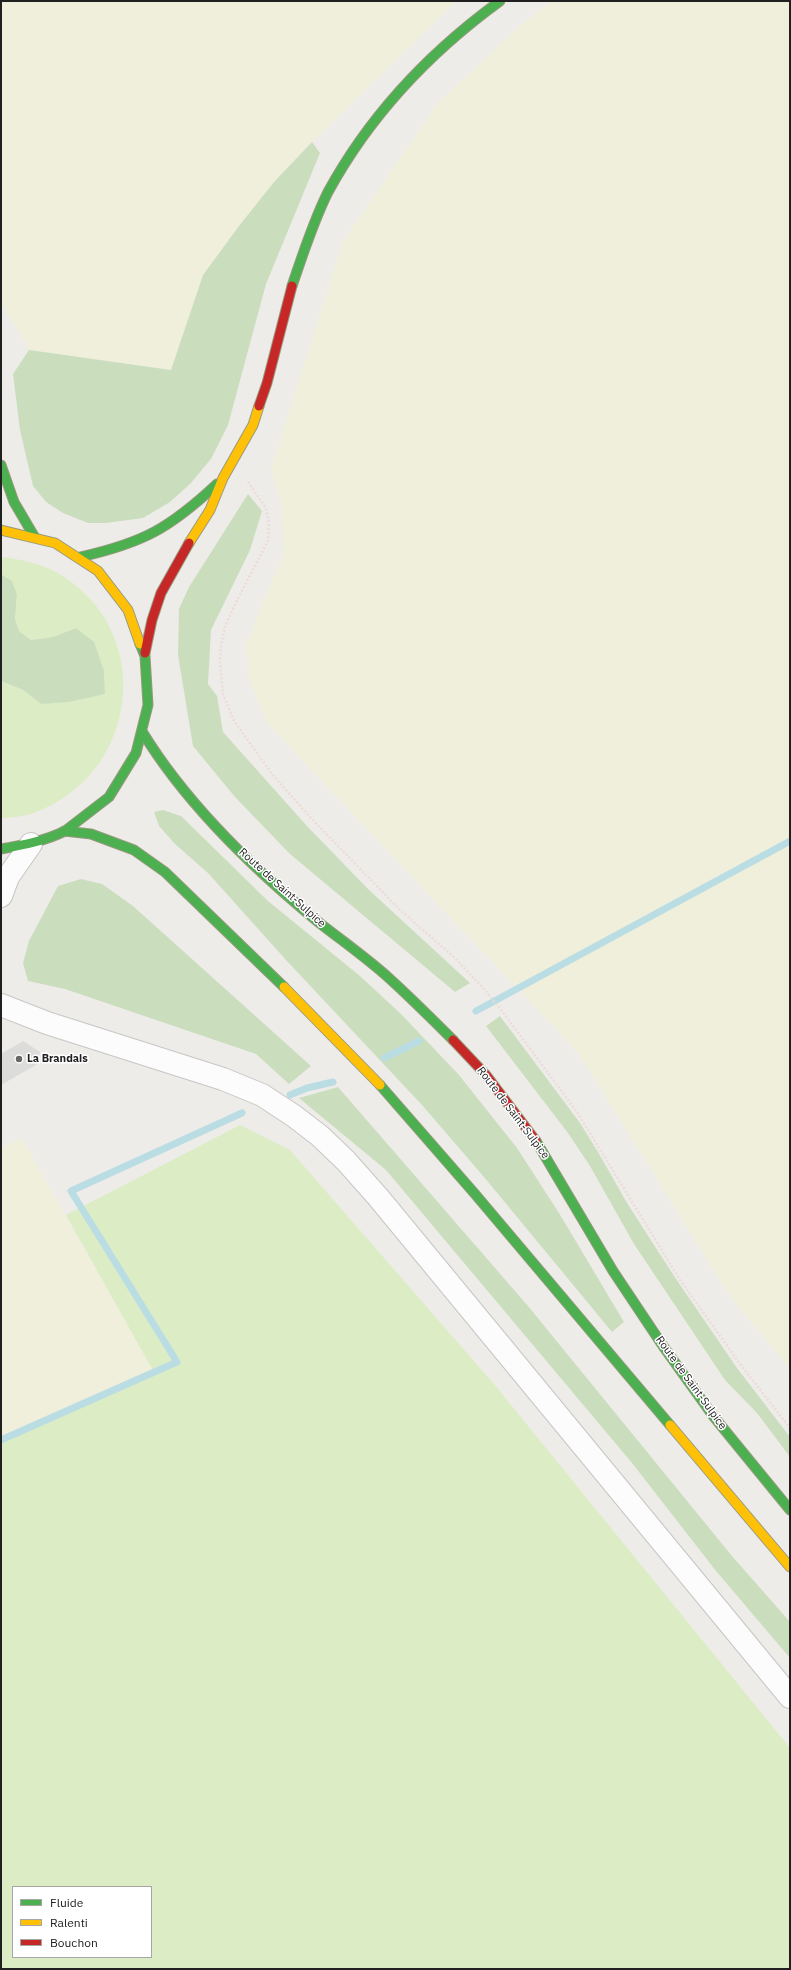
<!DOCTYPE html>
<style>
body{margin:0}
#map{position:relative;width:791px;height:1970px;overflow:hidden;background:#eeece9;font-family:"IBM Plex Sans",sans-serif}
canvas{display:block}
.frame{position:absolute;inset:0;border:2px solid #202020;pointer-events:none}
.legend{position:absolute;left:12px;top:1886px;width:140px;height:72px;box-sizing:border-box;background:#fff;border:1px solid #a6a6a6;margin:0;padding:5px 7px;list-style:none;font-size:12px;color:#202020}
.legend li{display:flex;align-items:center;gap:8px;height:20px}
.legend b{width:20px;border:1px solid #a6a6a6}
</style>
<div id="map">
<canvas width="791" height="1970"></canvas>
<div class="frame"></div>
<ul class="legend">
<li><b style="height:5px;background:#4caf50"></b>Fluide</li>
<li><b style="height:5px;background:#ffc107"></b>Ralenti</li>
<li><b style="height:5px;background:#c62828"></b>Bouchon</li>
</ul>
</div>
<script>
const ctx = document.querySelector('canvas').getContext('2d');
ctx.lineJoin = 'round';
function fillPath(path, color) { ctx.fillStyle = color; ctx.fill(path, 'evenodd'); }
function stroke(path, color, width, dash) { ctx.strokeStyle = color; ctx.lineWidth = width; ctx.lineCap = dash ? 'butt' : 'round'; ctx.setLineDash(dash || []); ctx.stroke(path); }
function write(font, color, halo, rows, align = 'center') {
  ctx.font = font + ' "IBM Plex Sans",sans-serif'; ctx.lineWidth = 3; ctx.setLineDash([]); ctx.textBaseline = 'middle'; ctx.strokeStyle = halo; ctx.fillStyle = color; for (const [text, x, y, turn = 0] of rows) {
    ctx.save(); ctx.translate(x, y); ctx.rotate((+turn || 0) * Math.PI / 180); ctx.textAlign = isNaN(turn) ? turn : align; if (halo) ctx.strokeText(text, 0, 0); ctx.fillText(text, 0, 0); ctx.restore();
  }
}
fillPath(new Path2D(`
 M23 1041 40 1052 36 1065 1 1085V1054Z`), '#dcdcda');
fillPath(new Path2D(`
 M1 1H457L312 142 274 182 239 226 203 275 171 370 29 350 1 302Z
 M552 1H790V1369L730 1297 579 1054 266 722 248 677 246 644 284 552 281 505 271 469 343 241 437 104 517 28Z
 M22 1138 155 1374 1 1443V1148Z`), '#efefdc');
fillPath(new Path2D(`
 M1 557C20 559 39 563 56 572 158 629 140 777 31 814 22 817 11 817 1 819V681L23 690 41 704 105 694 104 671 76 628 53 637 31 640 19 631 15 619 17 594 12 581 1 574Z
 M240 1125 290 1150 494 1384 790 1748V1969H1V1443L155 1374 66 1215ZM13 1887H151V1957H13Z`), '#dcedc6');
fillPath(new Path2D(`
 M312 142 320 153 266 284 228 425 211 459 190 484 170 502 143 518 106 523H88L63 513 46 502 33 486 20 430 13 374 29 350 171 370 203 275 239 226 274 182Z
 M248 494 262 511 250 550 211 630 208 684 217 696 223 732 306 825 369 890 470 983 455 992 290 854 235 797 193 746 178 655 179 609 189 587Z
 M1 574 12 581 17 594 15 619 19 631 31 640 53 637 76 628 94 642 104 671 105 694 69 702 41 704 23 690 1 681Z
 M163 810 181 816 268 901 360 976 401 1014 459 1075 517 1148 559 1213 624 1322 612 1332 484 1177 422 1105 286 960 208 873 175 844 159 826 154 812Z
 M81 879 102 884 133 906 311 1066 289 1084 256 1054 65 989 28 981 23 963 29 941 58 886Z
 M500 1016 580 1123 598 1152 627 1203 674 1276 737 1368 790 1437V1457L757 1413 725 1380 634 1244 590 1166 568 1133 486 1026Z
 M338 1087 528 1306 732 1556 790 1622V1658L716 1571 632 1463 386 1170 299 1098Z`), '#cadebd');
stroke(new Path2D(`
 M476 1011 790 841
 M384 1058 419 1041
 M290 1095 307 1088 333 1082
 M1 1440 177 1362 71 1191 242 1113`), '#badde3', 7);
const street = new Path2D(`
 M1 896 8 877 31 844
 M1 1005 47 1023 223 1079 262 1095 294 1116 320 1136 346 1161 378 1197 790 1697`);
const fast = new Path2D(`
 M292 286C303 254 313 222 328 192 370 115 430 52 500 1
 M1 465 14 502 34 536
 M80 557C143 543 170 528 217 484
 M143 733C186 803 254 869 317 921 341 940 367 958 390 979 412 999 432 1019 453 1040
 M64 831 91 834 134 850 165 872 284 987
 M1 849C23 845 45 841 65 831L109 797 136 753 148 705 145 656 140 644
 M380 1085 475 1194 670 1425
 M536 1141 613 1271 663 1346 714 1417 790 1510`);
const slow = new Path2D(`
 M1 530 55 543 98 571 128 610 140 644
 M189 543 210 510 223 478 253 425 259 406
 M284 987 380 1085
 M670 1425 790 1567`);
const jam = new Path2D(`
 M259 406 267 383 292 286
 M145 653 152 620 161 593 189 543
 M453 1040 486 1075 536 1141`);
stroke(street, '#c7c6c5', 24);
stroke(fast, '#999a7f', 11);
stroke(slow, '#999a7f', 11);
stroke(jam, '#999a7f', 11);
stroke(new Path2D(`
 M248 482 266 508 269 524 268 541 235 604 225 627 221 646 220 662 223 694 234 721 272 774 309 816 400 910 455 958 484 989 502 1011 577 1112 680 1280 740 1364 790 1428`), '#ecdbd9', 2.5, [2, 2]);
stroke(street, '#fcfcfc', 22);
stroke(fast, '#4caf50', 9);
stroke(slow, '#ffc107', 9);
stroke(jam, '#c62828', 9);
for (const [x, y, r, color] of [
 [19,1059,4,"#686766"]
]) { const dot = new Path2D(); dot.arc(x, y, r, 0, 2 * Math.PI); ctx.fillStyle = color; ctx.fill(dot); stroke(dot, '#fff', 1.5); }
write('11px', '#202020', '#fff', [
 ["Route de Saint-Sulpice",282,888,42],
 ["Route de Saint-Sulpice",513,1113,53],
 ["Route de Saint-Sulpice",691,1383,54]
]);
write('bold 11px', '#202020', '#fff', [
 ["La Brandais",27,1059]
], 'left');
</script>
